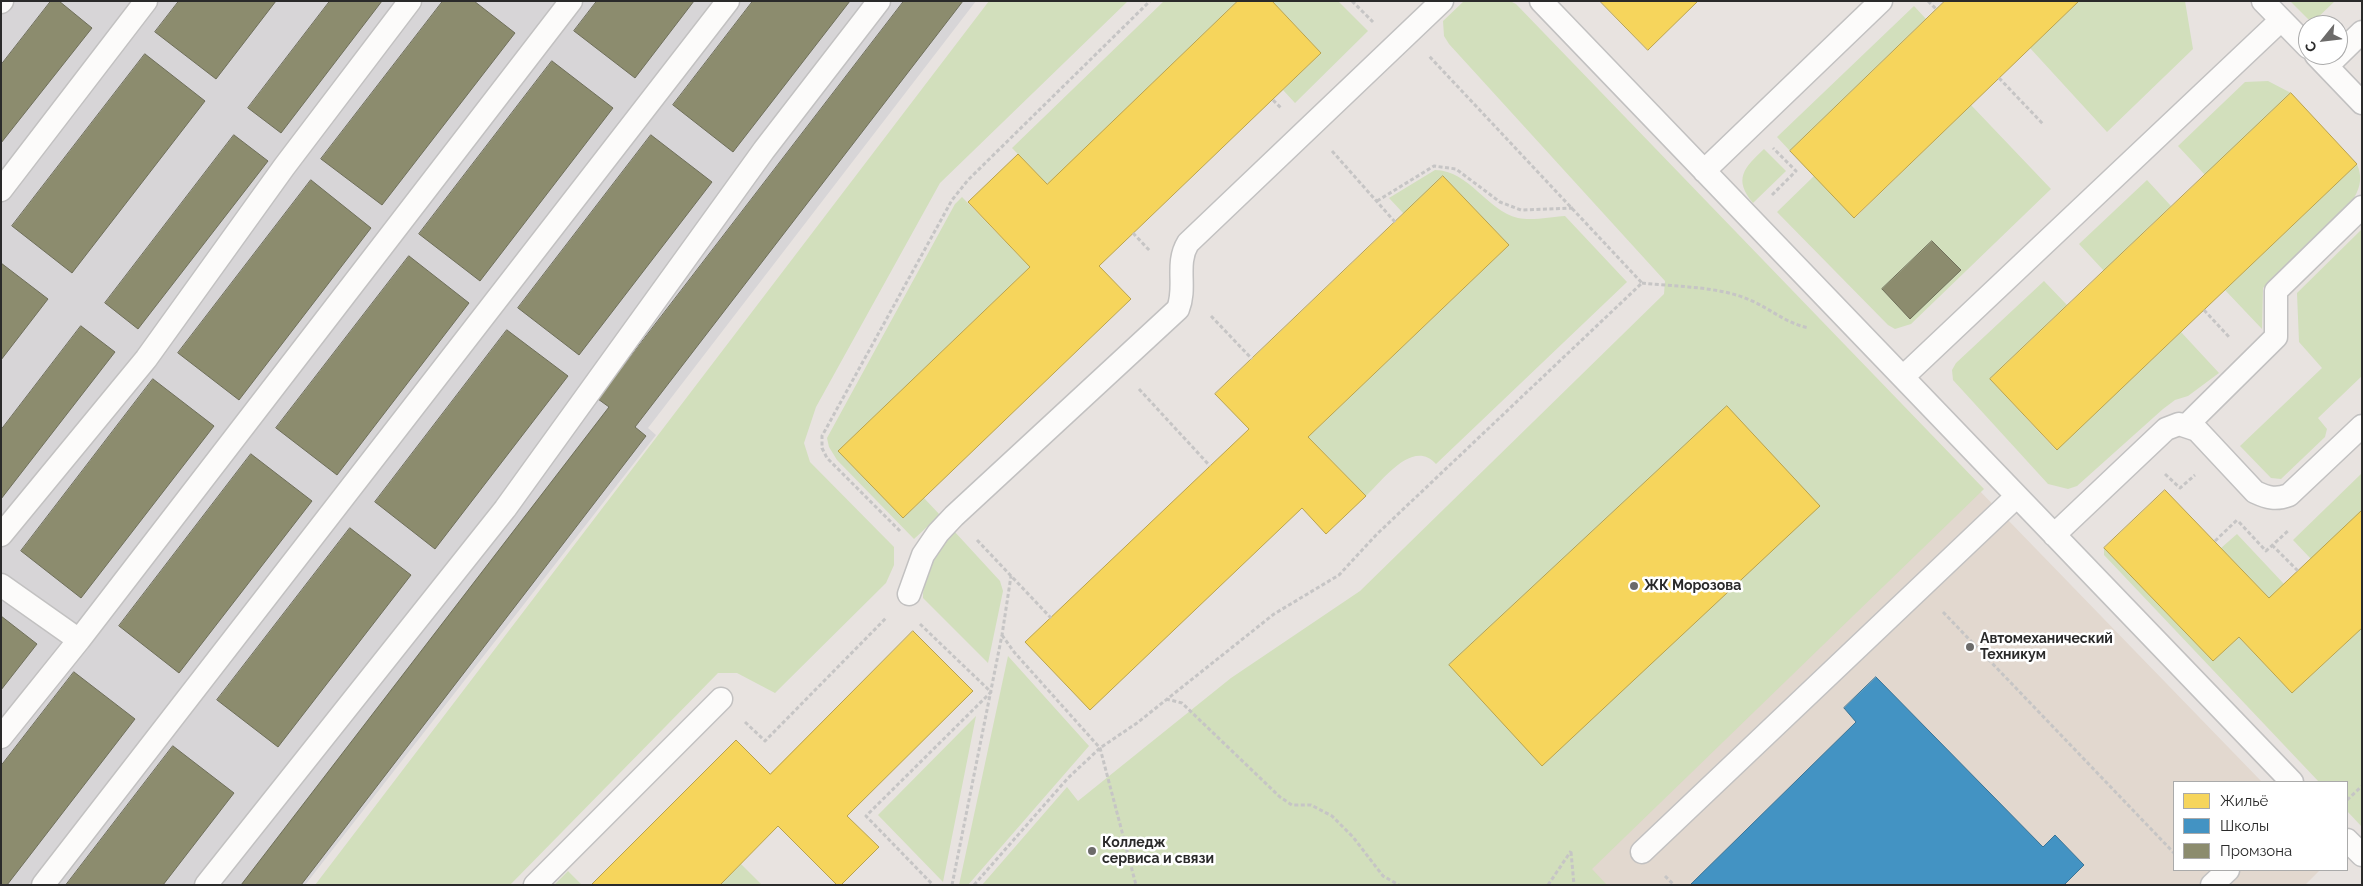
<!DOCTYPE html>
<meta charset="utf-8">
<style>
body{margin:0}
#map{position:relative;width:2363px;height:886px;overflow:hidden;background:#e8e3e0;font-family:Raleway,sans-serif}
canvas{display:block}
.frame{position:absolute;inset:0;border:2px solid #2a2a2a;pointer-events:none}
.legend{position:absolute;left:2173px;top:781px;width:175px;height:90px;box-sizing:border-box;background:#fff;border:1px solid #aaa;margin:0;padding:6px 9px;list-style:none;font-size:15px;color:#2a2a2a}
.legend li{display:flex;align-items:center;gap:10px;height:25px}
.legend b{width:25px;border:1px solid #aaa}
.north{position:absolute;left:2298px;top:15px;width:50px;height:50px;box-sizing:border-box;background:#fff;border:1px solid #aaa;border-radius:50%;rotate:241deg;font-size:14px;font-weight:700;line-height:20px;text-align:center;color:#2a2a2a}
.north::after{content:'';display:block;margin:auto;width:18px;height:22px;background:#6c6b6a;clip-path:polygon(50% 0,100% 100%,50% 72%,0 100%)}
</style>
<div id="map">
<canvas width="2363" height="886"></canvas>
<div class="frame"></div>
<ul class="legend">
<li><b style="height:14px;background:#f6d55c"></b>Жильё</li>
<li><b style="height:14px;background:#4393c3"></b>Школы</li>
<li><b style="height:14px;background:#8c8c6e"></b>Промзона</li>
</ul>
<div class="north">С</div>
</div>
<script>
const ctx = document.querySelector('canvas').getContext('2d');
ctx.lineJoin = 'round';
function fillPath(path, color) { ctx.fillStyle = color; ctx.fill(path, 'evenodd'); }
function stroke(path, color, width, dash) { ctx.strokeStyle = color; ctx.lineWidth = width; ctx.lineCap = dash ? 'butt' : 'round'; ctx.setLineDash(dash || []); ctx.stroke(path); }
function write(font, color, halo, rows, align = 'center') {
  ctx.font = font + ' Raleway,sans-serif'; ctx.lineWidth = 5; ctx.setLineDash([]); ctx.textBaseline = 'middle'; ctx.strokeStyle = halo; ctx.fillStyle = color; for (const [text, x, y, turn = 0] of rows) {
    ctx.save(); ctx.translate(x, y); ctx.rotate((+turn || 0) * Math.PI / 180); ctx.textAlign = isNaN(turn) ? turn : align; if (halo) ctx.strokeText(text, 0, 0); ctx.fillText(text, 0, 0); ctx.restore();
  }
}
fillPath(new Path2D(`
 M1 1H976L648 428 656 435 305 885H1Z`), '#d7d5d7');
fillPath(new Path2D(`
 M1975 486 2262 782H2174V870H2320L2305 885H1585L1584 865Z`), '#e2d8cf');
fillPath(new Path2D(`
 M989 1H1128L940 183 816 407 804 443 810 462 894 547V565L886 583 775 693 737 673H718L510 885H315Z
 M1164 1H1238L1047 184 1012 148Z
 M1272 1H1338L1368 31 1295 103 1283 90 1321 53Z
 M1464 1H1510L1516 4 1984 489 1592 869 1607 885H982L1067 787 1078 801 1231 678 1360 591 1664 294 1665 281 1449 44 1444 36 1443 21Z
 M2079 1H2185L2193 49 2107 132 2030 48Z
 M2290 1H2335L2312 23Z
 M1914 6 1926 19 1790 151 1777 137Z
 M2268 81 2291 93 2205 175 2178 146 2245 82Z
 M1971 105 2051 189 1911 324 1895 329 1888 325 1777 212 1814 176 1855 218Z
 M1764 149 1786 171 1753 203C1733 179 1744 168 1764 149Z
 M2357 164C2362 176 2361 186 2354 198L2263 288 2262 329 2225 290Z
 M1435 170C1470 171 1486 210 1518 218 1532 221 1551 217 1565 216L1627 282 1436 464C1413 438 1383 480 1366 496L1308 437 1509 245 1443 176 1404 214 1389 198Z
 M2147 180 2171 206 2104 271 2079 244Z
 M962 197 1030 267 838 451 903 518 924 498 940 515 914 539 837 460 829 447 827 438 955 204Z
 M2362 229V376L2318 418 2327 429 2325 437 2281 479 2271 478 2240 446 2322 368 2299 342 2297 293Z
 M2044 281 2067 305 1990 379 2056 450 2181 332 2219 373 2188 396 2175 400 2163 409 2077 486 2068 489 2048 484 1953 380 1952 370 1956 363Z
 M2362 473V510L2311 559 2293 540Z
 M954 531 1000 581 1003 591 988 663 923 598C923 571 938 551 954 531Z
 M2237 534 2284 584 2269 598 2221 548Z
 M2104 548 2213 661 2239 637 2292 693 2362 628V827L2347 811V782H2319L2104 555Z
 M1008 656 1089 746 968 885H959Z
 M976 716 943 882 878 815Z
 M741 864 762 885H720Z
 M568 871 582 885H554Z`), '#d2dfbc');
const homes = new Path2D(`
 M1238 1H1272L1321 53 1099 266 1131 299 903 518 838 451 1030 267 968 202 1018 154 1047 184Z
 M1600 1H1698L1648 50Z
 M1945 1H2079L1854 218 1790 151Z
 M2291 93 2357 164 2057 450 1990 379Z
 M1443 176 1509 245 1308 437 1366 496 1326 534 1302 508 1090 710 1025 642 1249 429 1215 394Z
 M1727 406 1820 506 1542 766 1449 665Z
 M2165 490 2269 598 2362 510V628L2292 693 2239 637 2213 661 2104 548Z
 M913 631 973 691 847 816 879 847 841 885H837L778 826 720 885H591L736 740 770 774Z`);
fillPath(homes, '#f6d55c');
stroke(homes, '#b9a24d', 1);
const schools = new Path2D(`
 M1876 677 2043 847 2055 835 2084 865 2064 885H1690L1856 722 1844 708Z`);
fillPath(schools, '#4393c3');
stroke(schools, '#3c7495', 1);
const industry = new Path2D(`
 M51 1H59L92 28 1 143V65Z
 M179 1H276L216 79 155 32Z
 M330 1H382L281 133 248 108Z
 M443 1H474L515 33 382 205 321 159Z
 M597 1H694L635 78 574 31Z
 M753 1H850L733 152 673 105Z
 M904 1H963L635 427 646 436 301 885H241L609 407 598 399Z
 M145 54 205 101 72 273 12 226Z
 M552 61 613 108 480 281 419 234Z
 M234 135 268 161 138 329 105 303Z
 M651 135 712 182 579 355 518 308Z
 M311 180 371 228 239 400 178 353Z
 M1932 241 1961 270 1910 319 1882 289Z
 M409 256 469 303 337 475 276 428Z
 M1 263 48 299 1 360Z
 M81 326 115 352 1 499V430Z
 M507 330 568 376 435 549 375 502Z
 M153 379 214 426 81 598 21 551Z
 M251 454 312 501 179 673 119 626Z
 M350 528 411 575 278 747 217 700Z
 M1 616 37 644 1 690Z
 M74 672 135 719 7 885H1V766Z
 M173 746 234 793 163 885H66Z`);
fillPath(industry, '#8c8c6e');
stroke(industry, '#6f6f5a', 1);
const service = new Path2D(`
 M1541 1 2292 782
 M2263 1 2308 47
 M1 2 2 1
 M2316 55 2362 103
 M2327 66 2362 32
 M1704 171 1881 1
 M1 190 146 1
 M1903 377 2281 20
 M2187 425 2276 337V291L2362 207
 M1 535 146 359 284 167 410 1
 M2054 535 2166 429 2179 424 2197 430 2255 492C2268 498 2276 500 2289 495L2362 426
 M1 585 79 640 1 737
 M909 594 923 555 938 533 954 516 1178 309C1187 287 1175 264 1188 243L1442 1
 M79 640 571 1
 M2347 840 2362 855
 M1642 852 2017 496
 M43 885 728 1
 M206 885 505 509 764 150 879 1
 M535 885 721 699
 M2212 885 2228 870`);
stroke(service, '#c2c1c1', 25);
stroke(new Path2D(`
 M1352 1 1373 22
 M1928 1 1936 9
 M1999 78 2043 124
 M1273 100 1281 108
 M1332 151 1395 222
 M1772 195 1796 171 1773 148
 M1377 201 1434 166 1456 169 1500 202 1521 210 1573 208
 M1133 233 1150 251
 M1642 283C1677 287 1718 286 1750 300 1771 309 1785 323 1809 328
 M2204 310 2229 337
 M1211 316 1252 359
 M1139 389 1210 466
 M2165 474 2180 488 2195 475
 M2239 522 2266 551 2289 530
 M900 531 827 458 822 448V436L952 200 968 180 1150 1
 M977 540 1051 618
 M2215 541 2237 520
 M2272 545 2298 571
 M1943 612 2174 853
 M920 624 991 692 866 816 933 885
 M1002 635 1014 652 1100 748 1136 885
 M1166 699 1182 703 1280 797 1292 805H1311L1332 816 1353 837 1383 876 1399 885
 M745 722 765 741 887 617
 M2347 800 2362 786
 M1571 852 1574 885
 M1665 876 1674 885
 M952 885 1002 635 1011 576
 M974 885 1068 778 1100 748 1137 723 1274 614 1339 575 1377 534 1642 283 1429 56
 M1548 885 1571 851`), '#c6c5c5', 3, [4, 2.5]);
stroke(service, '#fcfbfa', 22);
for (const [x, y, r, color] of [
 [1634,586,5,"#6c6b6a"],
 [1970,647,5,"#6c6b6a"],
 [1092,851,5,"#6c6b6a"]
]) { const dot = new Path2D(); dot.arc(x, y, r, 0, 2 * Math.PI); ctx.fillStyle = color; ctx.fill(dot); stroke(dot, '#fff', 2); }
write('bold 14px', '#2a2a2a', '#fff', [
 ["ЖК Морозова",1644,586],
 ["Автомеханический",1980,639],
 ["Техникум",1980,655],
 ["Колледж",1102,843],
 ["сервиса и связи",1102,859]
], 'left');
</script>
